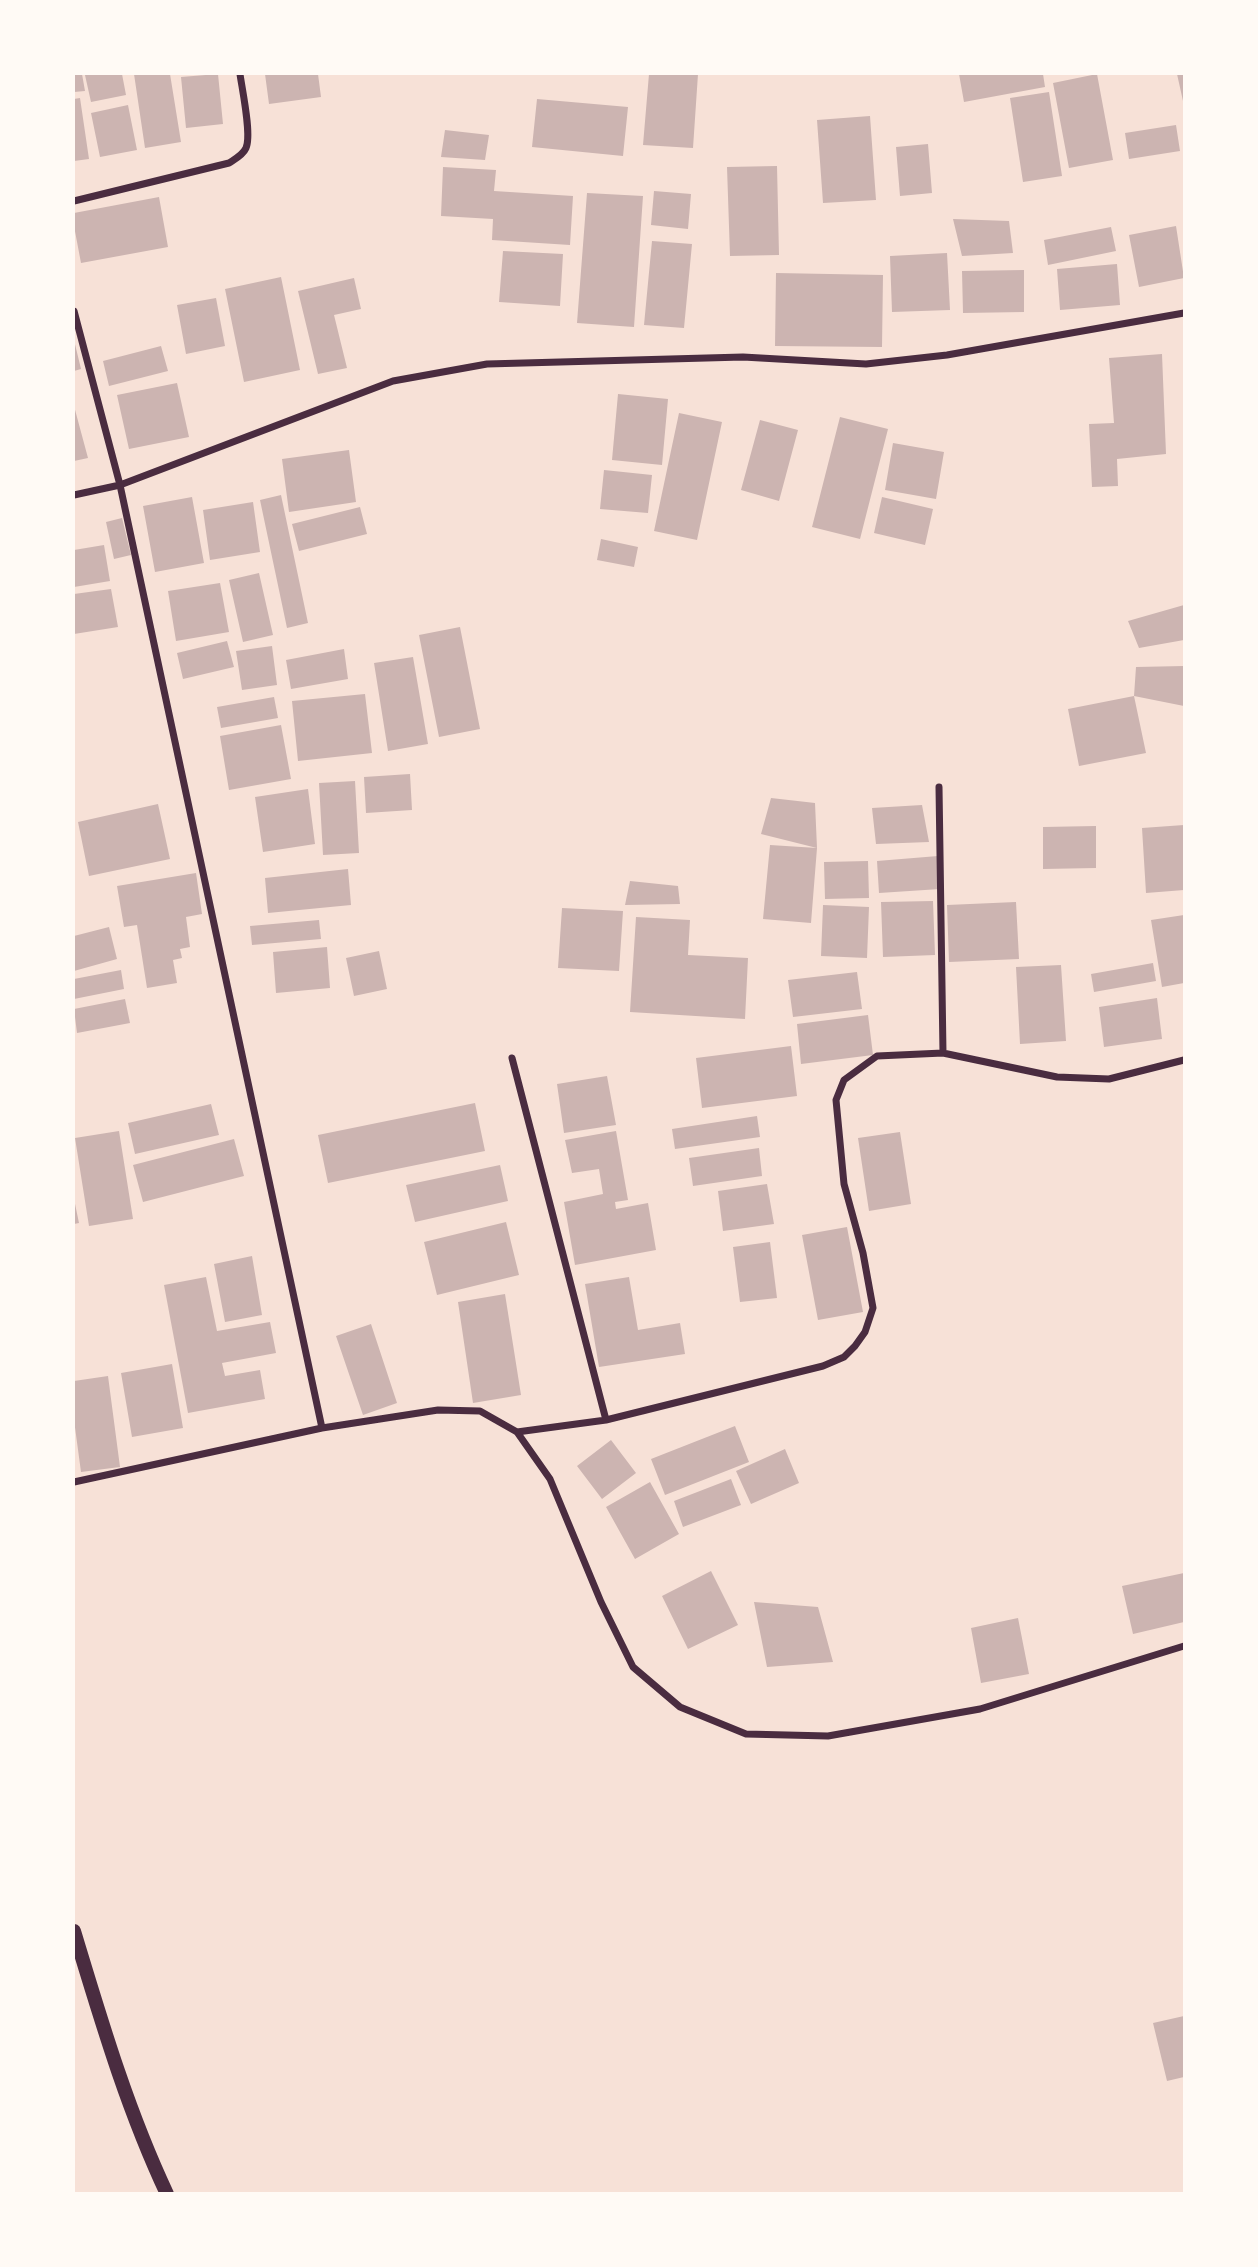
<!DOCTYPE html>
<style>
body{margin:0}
#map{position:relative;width:1258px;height:2267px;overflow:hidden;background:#f7e1d7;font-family:"Open Sans",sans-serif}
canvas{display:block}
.frame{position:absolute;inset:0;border:75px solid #fffaf5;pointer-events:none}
</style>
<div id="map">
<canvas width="1258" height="2267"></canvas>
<div class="frame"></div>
</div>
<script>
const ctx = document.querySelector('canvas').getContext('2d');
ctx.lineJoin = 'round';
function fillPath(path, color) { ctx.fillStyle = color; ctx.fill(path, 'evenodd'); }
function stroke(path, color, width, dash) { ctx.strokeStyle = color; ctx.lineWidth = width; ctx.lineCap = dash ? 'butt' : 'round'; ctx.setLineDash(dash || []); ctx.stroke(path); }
fillPath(new Path2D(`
 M74 74H82L85 91 74 92Z
 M94 74H122L126 95 91 102 85 75Z
 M134 74H170L181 142 145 148Z
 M218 74 223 124 186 128 181 77Z
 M265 74H318L321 97 269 104Z
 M649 74H698L693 148 643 145Z
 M959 74H1043L1045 87 964 102Z
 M1097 74 1113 160 1069 168 1053 83Z
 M1177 74H1184V101H1183Z
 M1049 92 1062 176 1023 182 1010 98Z
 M80 98 89 159 74 161V99Z
 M537 99 628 107 623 156 532 147Z
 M128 105 137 150 100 157 91 113Z
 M870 116 876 200 823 203 817 120Z
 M1176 125 1180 151 1129 159 1125 133Z
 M445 130 489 135 485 160 441 157Z
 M928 144 932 193 900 196 896 147Z
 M777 166 779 255 730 256 727 167Z
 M443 167 496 170 494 191 573 196 570 245 492 240 493 219 441 216Z
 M654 191 691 194 688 229 651 225Z
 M587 193 643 196 634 327 577 323Z
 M159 197 168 247 81 263 74 226V213Z
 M953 219 1009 221 1013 253 962 256Z
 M1176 226 1184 278 1139 287 1129 235Z
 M1111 227 1116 251 1048 265 1044 240Z
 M652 241 692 244 684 328 644 325Z
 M503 251 563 254 560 306 499 302Z
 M947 253 950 310 892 312 890 256Z
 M1117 264 1120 305 1060 310 1057 269Z
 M1024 270V312L963 313 962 271Z
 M776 273 883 275 882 347 775 346Z
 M281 277 300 370 244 382 225 289Z
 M354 278 361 309 334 315 347 368 318 374 298 291Z
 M216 298 225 346 186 354 177 305Z
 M74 340 81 369 74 371Z
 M161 346 168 371 109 386 103 361Z
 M1162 354 1166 454 1117 459 1118 486 1092 487 1089 424 1114 423 1109 358Z
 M177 383 189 437 129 449 117 395Z
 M618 394 668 399 662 465 612 460Z
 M74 406 88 458 74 461Z
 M679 413 722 422 697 540 654 531Z
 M840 417 888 429 860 539 812 527Z
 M760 420 798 430 779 501 741 490Z
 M893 443 944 452 936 499 885 490Z
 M349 450 356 502 289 512 282 459Z
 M604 470 652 475 648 513 600 509Z
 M281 495 308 623 287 628 260 500Z
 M192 497 204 563 155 572 143 506Z
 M882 497 933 509 925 545 874 533Z
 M253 502 260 552 210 560 203 510Z
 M360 507 367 534 299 551 292 524Z
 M122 518 131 555 114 559 106 522Z
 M601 539 638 547 634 567 597 560Z
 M104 545 110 581 74 587V550Z
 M259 573 273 635 243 642 229 580Z
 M220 583 229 632 176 641 168 591Z
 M111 589 118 627 74 634V594Z
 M1184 605V640L1139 648 1128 621Z
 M460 627 480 729 439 737 419 635Z
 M227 641 234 667 183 679 177 653Z
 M272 646 277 685 242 690 236 651Z
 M344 649 348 679 291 689 286 660Z
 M413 657 428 744 388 751 374 663Z
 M1184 666V706L1134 696 1146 753 1079 766 1068 709 1134 696 1136 667Z
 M365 694 372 753 298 761 292 701Z
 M274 697 278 718 221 728 217 707Z
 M281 725 291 779 229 790 220 736Z
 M410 774 412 810 366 813 364 777Z
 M355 781 359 853 323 855 319 783Z
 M308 789 315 844 263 852 255 797Z
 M771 798 815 803 817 848 811 923 763 919 770 845 817 848 761 834Z
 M158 804 170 859 89 876 78 822Z
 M922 805 929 842 876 844 872 808Z
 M1184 825V890L1146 893 1142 828Z
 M1096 826V868L1043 869V827Z
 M938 856 940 889 879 893 877 861Z
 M868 861 869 898 825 899 824 862Z
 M348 869 351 905 268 913 265 878Z
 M196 873 202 914 186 917 190 947 180 949 182 958 173 960 177 983 147 988 137 925 124 927 117 886Z
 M630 881 678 886 680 904 625 905Z
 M933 901 935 955 883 957 881 902Z
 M1016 902 1019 959 949 962 947 905Z
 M823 905 869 907 867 958 821 956Z
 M562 908 623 911 619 971 558 968Z
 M1184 915V983L1162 987 1151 920Z
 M636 917 690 920 688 955 748 958 745 1019 630 1012Z
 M319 920 321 939 252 945 250 926Z
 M109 927 117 959 74 971V936Z
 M327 947 330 988 276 993 273 952Z
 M379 951 387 989 354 996 346 958Z
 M1153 963 1156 981 1094 992 1091 974Z
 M1061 965 1066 1041 1020 1044 1016 967Z
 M121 970 124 989 74 999V979Z
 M857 972 862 1009 793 1017 788 980Z
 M1157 998 1162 1039 1104 1047 1099 1007Z
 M125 999 130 1023 77 1033 74 1009Z
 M868 1015 873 1055 801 1064 797 1024Z
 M791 1046 797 1096 702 1108 696 1058Z
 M607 1076 616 1125 564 1133 557 1084Z
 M475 1103 485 1151 328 1183 318 1135Z
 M211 1104 219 1135 135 1154 128 1123Z
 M757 1116 760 1137 675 1149 672 1129Z
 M119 1131 133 1219 89 1226 75 1138Z
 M616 1131 628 1200 615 1202 616 1209 648 1203 656 1250 575 1265 564 1202 603 1194 599 1169 572 1173 565 1140Z
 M900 1132 911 1204 869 1211 858 1138Z
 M234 1139 244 1176 143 1202 133 1165Z
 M759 1148 762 1176 693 1186 689 1158Z
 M500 1165 508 1201 415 1222 406 1185Z
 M767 1184 774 1224 723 1231 718 1191Z
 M74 1199 79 1223 74 1224Z
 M506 1222 519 1275 437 1295 424 1242Z
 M847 1227 863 1312 818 1320 802 1235Z
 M770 1242 777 1298 740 1302 733 1247Z
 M252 1256 262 1315 225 1322 214 1264Z
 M206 1277 217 1331 270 1322 276 1353 222 1363 225 1376 260 1370 265 1399 188 1413 164 1285Z
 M629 1277 638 1330 680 1323 685 1354 599 1367 585 1284Z
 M505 1294 521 1395 473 1403 458 1302Z
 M371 1324 397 1403 363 1415 336 1336Z
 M172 1364 183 1428 132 1437 121 1373Z
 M108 1376 120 1467 81 1472 74 1420V1381Z
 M735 1426 749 1462 665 1495 651 1459Z
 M611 1440 636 1473 602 1499 577 1466Z
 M785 1449 799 1483 751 1504 736 1471Z
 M731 1479 741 1505 683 1527 674 1501Z
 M650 1482 679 1534 635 1559 606 1507Z
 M711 1571 738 1625 688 1649 662 1596Z
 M1184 1573V1622L1133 1634 1122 1586Z
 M754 1602 818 1607 833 1662 767 1667Z
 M1018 1618 1029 1674 981 1683 971 1628Z
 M1184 2016V2077L1167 2081 1153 2023Z`), '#ccb4b1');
stroke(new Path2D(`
 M74 201 229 163C235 159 243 155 246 148 252 135 242 89 240 74
 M74 311 120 485 322 1428
 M74 495 120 485 393 381 487 364 743 357 866 364 947 355 1184 313
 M939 787 943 1053
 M512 1058 606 1420
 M517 1432 606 1420 823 1366 844 1357 855 1346 865 1332 873 1308 863 1253 844 1184 836 1100 844 1080 877 1056 943 1053 1057 1077 1109 1079 1184 1060
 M74 1482 322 1428 438 1410 480 1411 517 1432 550 1479 601 1602 633 1667 680 1707 746 1734 828 1736 980 1709 1184 1646`), '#4a2c40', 7);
stroke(new Path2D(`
 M74 1931C101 2020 127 2109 167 2194`), '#4a2c40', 14);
</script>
